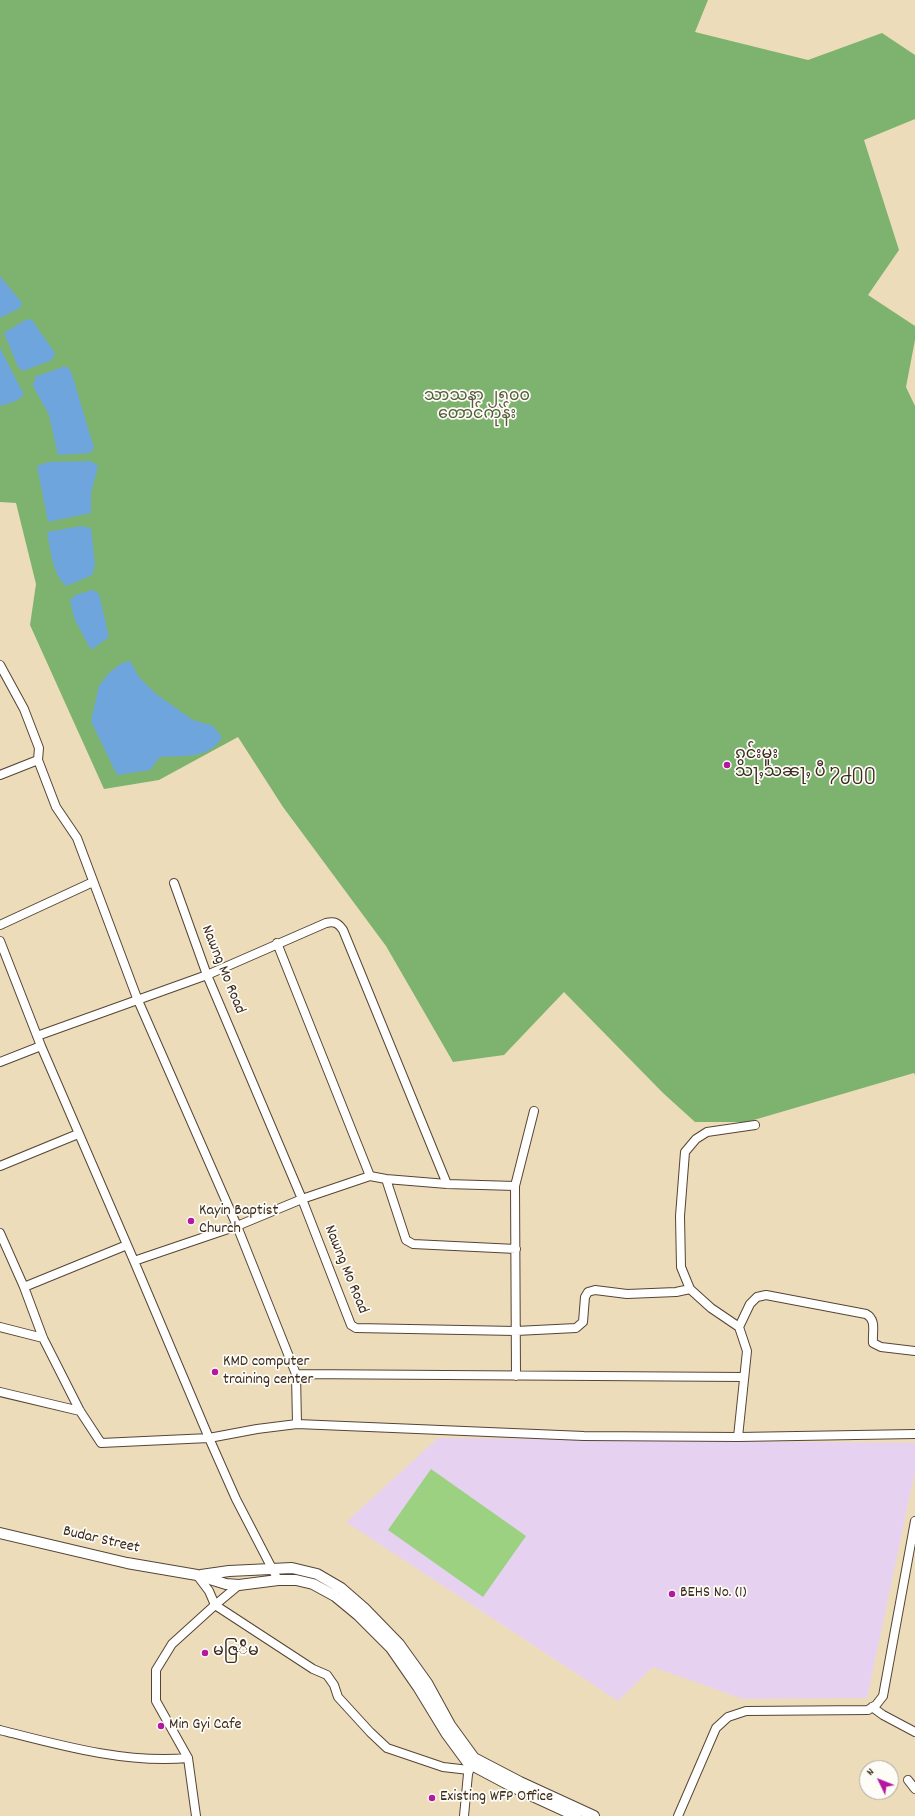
<!DOCTYPE html>
<meta charset="utf-8">
<style>
body{margin:0}
#map{position:relative;width:915px;height:1816px;overflow:hidden;background:#eddcba;font-family:Dekko,sans-serif}
canvas{display:block}
.north{position:absolute;left:859px;top:1760px;width:40px;height:40px;box-sizing:border-box;background:#fdfcf7;border:1px solid #afa8a0;border-radius:50%;rotate:313deg;font-size:11px;font-weight:700;line-height:16px;text-align:center;color:#3b2a1e}
.north::after{content:'';display:block;margin:auto;width:14px;height:18px;background:#b5179e;clip-path:polygon(50% 0,100% 100%,50% 72%,0 100%)}
</style>
<div id="map">
<canvas width="915" height="1816"></canvas>
<div class="north">N</div>
</div>
<script>
const ctx = document.querySelector('canvas').getContext('2d');
ctx.lineJoin = 'round';
function fillPath(path, color) { ctx.fillStyle = color; ctx.fill(path, 'evenodd'); }
function stroke(path, color, width, dash) { ctx.strokeStyle = color; ctx.lineWidth = width; ctx.lineCap = dash ? 'butt' : 'round'; ctx.setLineDash(dash || []); ctx.stroke(path); }
function write(font, color, halo, rows, align = 'center') {
  ctx.font = font + ' Dekko,"Noto Sans Myanmar",sans-serif'; ctx.lineWidth = 3.5; ctx.setLineDash([]); ctx.textBaseline = 'middle'; ctx.strokeStyle = halo; ctx.fillStyle = color; for (const [text, x, y, turn = 0] of rows) {
    ctx.save(); ctx.translate(x, y); ctx.rotate((+turn || 0) * Math.PI / 180); ctx.textAlign = isNaN(turn) ? turn : align; if (halo) ctx.strokeText(text, 0, 0); ctx.fillText(text, 0, 0); ctx.restore();
  }
}
fillPath(new Path2D(`
 M438 1438 915 1443V1471L867 1698 743 1699 653 1667 618 1701 346 1522Z`), '#e6d2f0');
fillPath(new Path2D(`
 M431 1469 526 1536 483 1597 388 1530Z`), '#9cd181');
fillPath(new Path2D(`
 M0 0H708L695 32 808 60 882 33 915 55V119L864 140 899 250 868 295 915 326V340L906 387 915 406V1075L914 1073 747 1122H695L663 1093 564 992 504 1055 453 1062 386 946 283 807 238 737 159 780 104 789 30 625 36 584 16 503 0 502Z`), '#7db36f');
fillPath(new Path2D(`
 M0 276 22 303 20 308 0 318Z
 M27 319 32 320 55 353 52 360 23 371 18 367 4 333Z
 M0 348 24 395 16 401 0 406Z
 M65 366 71 371 94 448 90 453 58 455 49 415 33 386 35 377Z
 M91 461 98 466 91 493V513L48 522 37 466 48 462Z
 M81 526 91 528 95 565 92 575 67 586C53 578 50 547 47 532Z
 M93 590 99 594 109 637 91 650 74 618 70 600 75 595Z
 M130 661 139 677 156 694 193 720 213 726 222 737C209 760 183 755 160 757L150 770 117 775 91 721 99 686 109 673 122 663Z`), '#6ea5dc');
const minor = new Path2D(`
 M0 665 24 709 39 748 38 760 56 807 77 838 137 998 237 1226 296 1374 744 1377
 M0 775 38 760
 M174 883 207 975 302 1199 351 1325 356 1328 516 1331 576 1328 583 1322 585 1297 588 1292 595 1290 627 1294 676 1292 690 1289
 M0 925 93 882
 M0 941 41 1046 134 1261 209 1438 236 1499 278 1580
 M277 943 370 1176
 M37 1036 207 975 326 923C335 921 338 923 343 930L447 1184
 M0 1062 41 1046
 M0 1166 78 1134
 M386 1179 406 1240 413 1244 516 1249
 M0 1233 24 1287 43 1338 80 1411 101 1443 209 1438 257 1429 297 1424 584 1436 738 1437 915 1434
 M134 1261 237 1226 302 1199 370 1176 386 1179 447 1184 515 1186
 M24 1287 127 1245
 M0 1327 43 1338
 M739 1327 750 1304 757 1297 766 1295 866 1314C877 1320 872 1332 873 1343L881 1347 915 1351
 M296 1374 297 1424
 M516 1376 515 1186 534 1111
 M0 1392 80 1411
 M738 1437 747 1351 739 1327 711 1308 690 1289 681 1267 680 1216 685 1152 696 1139 707 1132 755 1125
 M197 1575 209 1591 215 1605 239 1585
 M872 1707 883 1715 915 1732
 M0 1730C59 1745 126 1764 188 1758
 M908 1780 915 1789
 M196 1816 188 1758 156 1701V1670L172 1644 215 1605 313 1669 327 1675 334 1685 338 1697 370 1732 387 1748 443 1767 469 1770
 M464 1816 468 1774 471 1765
 M678 1816 716 1728 728 1717 746 1711 868 1710 876 1705 883 1696 915 1521`);
const major = new Path2D(`
 M0 1533 127 1563 197 1575 226 1584 239 1585 278 1580H296L313 1584 335 1596 358 1615 391 1648 418 1687 446 1733 468 1763 515 1788 576 1816
 M201 1575 229 1571 292 1568 317 1574 341 1588 364 1608 399 1644 427 1683 450 1725 474 1758 520 1782 594 1816`);
stroke(minor, '#564535', 10);
stroke(major, '#564535', 12);
stroke(minor, '#fff', 8);
stroke(major, '#fff', 10);
for (const [x, y, r, color] of [
 [727,765,4,"#b5179e"],
 [191,1221,4,"#b5179e"],
 [215,1372,4,"#b5179e"],
 [672,1594,4,"#b5179e"],
 [205,1653,4,"#b5179e"],
 [161,1726,4,"#b5179e"],
 [432,1798,4,"#b5179e"]
]) { const dot = new Path2D(); dot.arc(x, y, r, 0, 2 * Math.PI); ctx.fillStyle = color; ctx.fill(dot); stroke(dot, '#fdfcf7', 1.5); }
write('16px', '#585c3c', '#fdfcf7', [
 ["သာသနာ ၂၅၀၀",477,398],
 ["တောင်ကုန်း",477,416]
]);
write('16px', '#3b2a1e', '#fdfcf7', [
 ["ၵွင်းမူး",735,756],
 ["သႃႇသၼႃႇ ပီ ႒႕႐႐",735,774],
 ["Kayin Baptist",199,1212],
 ["Church",199,1230],
 ["KMD computer",223,1363],
 ["training center",223,1381],
 ["BEHS No. (1)",680,1594],
 ["မဇြ်ိမ",213,1653],
 ["Min Gyi Cafe",169,1726],
 ["Existing WFP Office",440,1798]
], 'left');
write('16px', '#3b2a1e', '#fdfcf7', [
 ["Nawng Mo Road",222,970,68],
 ["Nawng Mo Road",345,1270,68],
 ["Budar Street",101,1541,13]
]);
</script>
